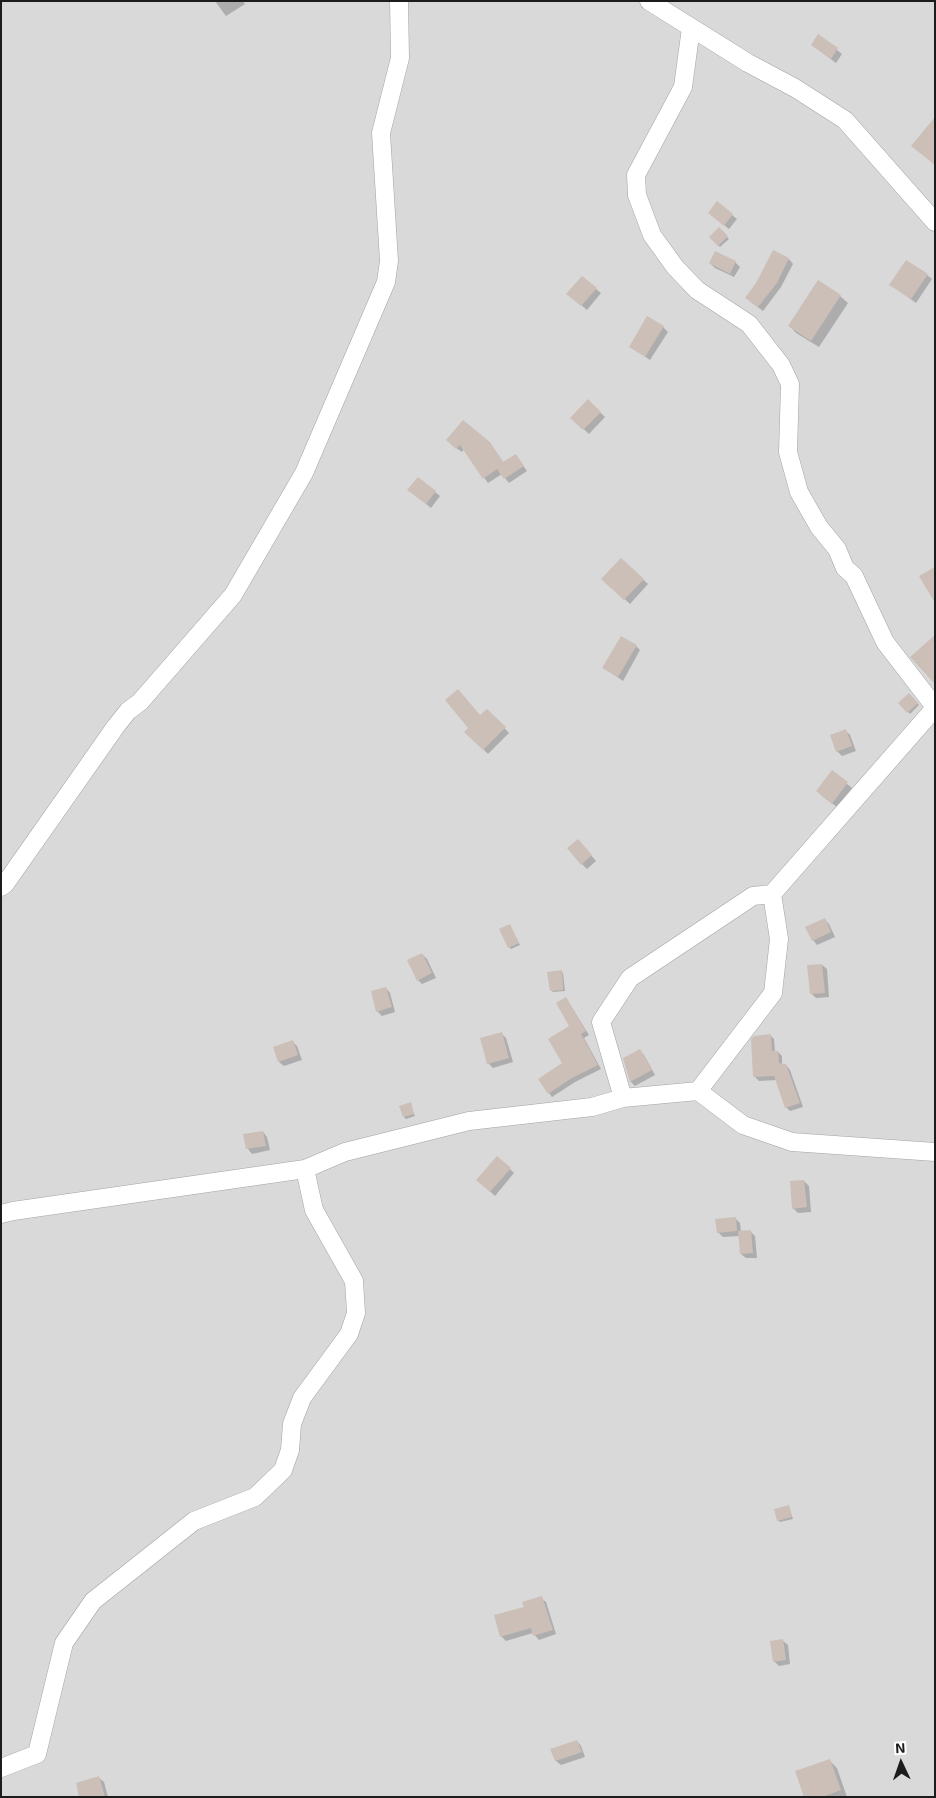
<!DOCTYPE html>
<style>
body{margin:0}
#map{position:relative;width:936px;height:1798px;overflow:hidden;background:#efeae1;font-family:"Exo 2",sans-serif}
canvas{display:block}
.frame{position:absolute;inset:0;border:2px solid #1c1c1c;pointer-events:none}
.north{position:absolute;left:876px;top:1738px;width:50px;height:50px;-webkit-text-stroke:4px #fff;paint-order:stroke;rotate:357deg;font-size:14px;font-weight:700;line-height:20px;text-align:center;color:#1c1c1c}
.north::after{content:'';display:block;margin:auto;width:18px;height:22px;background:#1c1c1c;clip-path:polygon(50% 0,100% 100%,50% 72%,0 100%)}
</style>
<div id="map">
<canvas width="936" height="1798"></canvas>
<div class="frame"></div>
<div class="north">N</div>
</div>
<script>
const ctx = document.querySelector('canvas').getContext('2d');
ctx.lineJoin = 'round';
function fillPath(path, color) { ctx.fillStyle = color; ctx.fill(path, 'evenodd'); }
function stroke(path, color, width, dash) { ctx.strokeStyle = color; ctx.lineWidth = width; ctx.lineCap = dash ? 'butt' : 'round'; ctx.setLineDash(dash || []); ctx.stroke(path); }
fillPath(new Path2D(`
 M1 1H935V1797H1Z`), '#dad9d9');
fillPath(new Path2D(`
 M215 1H243L245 4 226 16Z
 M819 36 842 54 836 63 812 45Z
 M732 215 737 219 729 229 714 217Z
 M719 229 729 239 720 247 710 237Z
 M789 259 793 264 781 287 763 311 751 302Z
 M735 262 740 267 734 277 715 268 710 263Z
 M927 275 932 279 916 303 891 285Z
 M818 282 840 296 848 303 819 347 796 333 789 325Z
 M596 289 601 293 587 310 573 298Z
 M663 327 668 332 650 360 630 346Z
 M588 401 605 417 589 434 572 418Z
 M489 443 504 463 515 455 527 471 509 483 502 474 488 483 464 449 462 452 452 445Z
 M435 492 440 496 431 508 414 494Z
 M621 560 648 584 630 604 603 579Z
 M636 646 640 650 623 681 604 668Z
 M909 694 919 705 910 714 900 703Z
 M487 710 509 733 488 754 466 732Z
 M846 731 850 735 856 751 842 756 837 751Z
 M832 772 852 788 837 807 822 796Z
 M582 845 596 861 587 869 582 864Z
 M825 920 829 924 835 937 817 945 813 940Z
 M510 926 520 945 511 949 509 947Z
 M422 954 427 959 436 978 422 984 418 980Z
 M822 965 827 969 829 997 816 998 811 993Z
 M561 971 563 973 565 991 553 992 551 990Z
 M386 988 390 993 395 1012 382 1016 377 1011Z
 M566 998 589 1035 584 1038 601 1069 575 1082 552 1097 549 1093 564 1064 571 1027Z
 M501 1033 506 1038 513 1062 493 1068 488 1063Z
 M770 1035 774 1039 775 1052H778L782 1056V1065H786L790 1070 803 1107 790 1111 786 1107 777 1080 759 1081 755 1077Z
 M293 1042 297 1046 302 1060 284 1066 279 1062Z
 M639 1050 644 1055 655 1075 635 1086 631 1082 624 1059Z
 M410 1104 415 1116 406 1119 404 1117Z
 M263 1132 267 1137 270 1150 252 1154 248 1149 245 1135Z
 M510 1169 514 1173 495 1196 483 1185Z
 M804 1181 809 1186 811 1212 798 1213 793 1208Z
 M735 1218 740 1223 741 1232 750 1231 755 1236 757 1258H746L741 1254 739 1236 723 1237 718 1232Z
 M789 1507 793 1519 780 1522 778 1520Z
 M541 1598 546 1602 556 1634 539 1640 533 1633 506 1641 501 1636 525 1608Z
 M783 1641 788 1645 790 1664 779 1666 774 1661Z
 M577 1741 581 1746 585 1757 561 1765 556 1761 552 1749Z
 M830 1761 837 1768 847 1797H805Z
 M99 1778 104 1782 108 1797H81Z`), '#0003');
fillPath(new Path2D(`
 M818 34 838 48 831 59 811 45Z
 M935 117V165L911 146Z
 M717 201 733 214 724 226 708 213Z
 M719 227 728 236 718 246 709 237Z
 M773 250 789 258 777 283 758 307 745 298 756 283Z
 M715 251 736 261 730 274 709 263Z
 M906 260 928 274 911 299 889 285Z
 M582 276 597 288 581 306 566 294Z
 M818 280 841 295 811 341 788 326Z
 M647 316 664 326 645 357 629 347Z
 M588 399 601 412 583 430 570 418Z
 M463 420 490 442 503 462 516 454 524 466 504 479 497 469 483 479 460 445 456 449 446 440Z
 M418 477 436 491 426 504 407 490Z
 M621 558 644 579 624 600 601 579Z
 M935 567V603L919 576Z
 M935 635V684L910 657Z
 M621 636 637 645 618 677 602 668Z
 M458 689 480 715 487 709 506 727 483 750 464 732 468 728 445 700Z
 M909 693 918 703 907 713 898 703Z
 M846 729 852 746 836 752 830 735Z
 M832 770 848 782 832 804 816 791Z
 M578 839 592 855 581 865 567 848Z
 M825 918 831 932 812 941 805 927Z
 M510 924 519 943 508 948 499 929Z
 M422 953 432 973 417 981 407 960Z
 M822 964 825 993 810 994 807 965Z
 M562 970 563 990 550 991 547 972Z
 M386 987 392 1007 376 1012 371 991Z
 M566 997 586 1031 581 1034 598 1065 572 1078 548 1094 538 1079 562 1063 548 1039 569 1026 556 1003Z
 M502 1032 509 1058 487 1064 480 1038Z
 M771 1034 772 1051H778L779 1063 786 1064 800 1103 785 1108 774 1076 753 1077 751 1039 754 1036Z
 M293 1040 298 1055 278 1062 273 1047Z
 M640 1049 652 1070 630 1082 623 1058Z
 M411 1102 414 1114 403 1117 399 1106Z
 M263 1131 266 1146 246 1149 243 1134Z
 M497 1156 511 1168 490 1192 476 1180Z
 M804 1180 807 1207 792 1209 790 1181Z
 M736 1217 737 1231 717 1233 715 1219Z
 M751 1230 753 1253 740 1254 738 1231Z
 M789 1505 792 1517 777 1521 774 1509Z
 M542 1596 553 1630 533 1636 531 1628 500 1637 494 1615 524 1607 522 1602Z
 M783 1639 786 1660 773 1662 770 1641Z
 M577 1740 582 1752 555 1761 550 1749Z
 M830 1759 841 1790 822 1797H804L795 1771Z
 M99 1776 105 1797H79L76 1783Z`), '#cbbfb7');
const minor = new Path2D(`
 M649 1 748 63 795 88 845 120 935 222
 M691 28 683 87 636 175 637 195 652 235 675 267 697 290 749 324 781 365 790 384 788 452 799 492 819 527 837 549 845 568 854 576 885 642 935 707
 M1 887 5 884 116 726 128 711 140 702 233 595 304 473 386 282 389 261 381 133 400 58 399 1
 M698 1091 773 993 779 939 772 894
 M623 1098 601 1022 630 978 753 896 772 894 935 708
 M1 1214 13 1211 305 1169 345 1152 469 1121 592 1107 623 1098 698 1091 743 1125 792 1142 935 1152
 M1 1768 37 1754 64 1643 93 1601 194 1521 255 1497 283 1470 290 1450 292 1424 302 1398 349 1334 356 1313 354 1281 314 1210 305 1169`);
stroke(minor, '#a3a3a3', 19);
stroke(minor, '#fff', 18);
</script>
